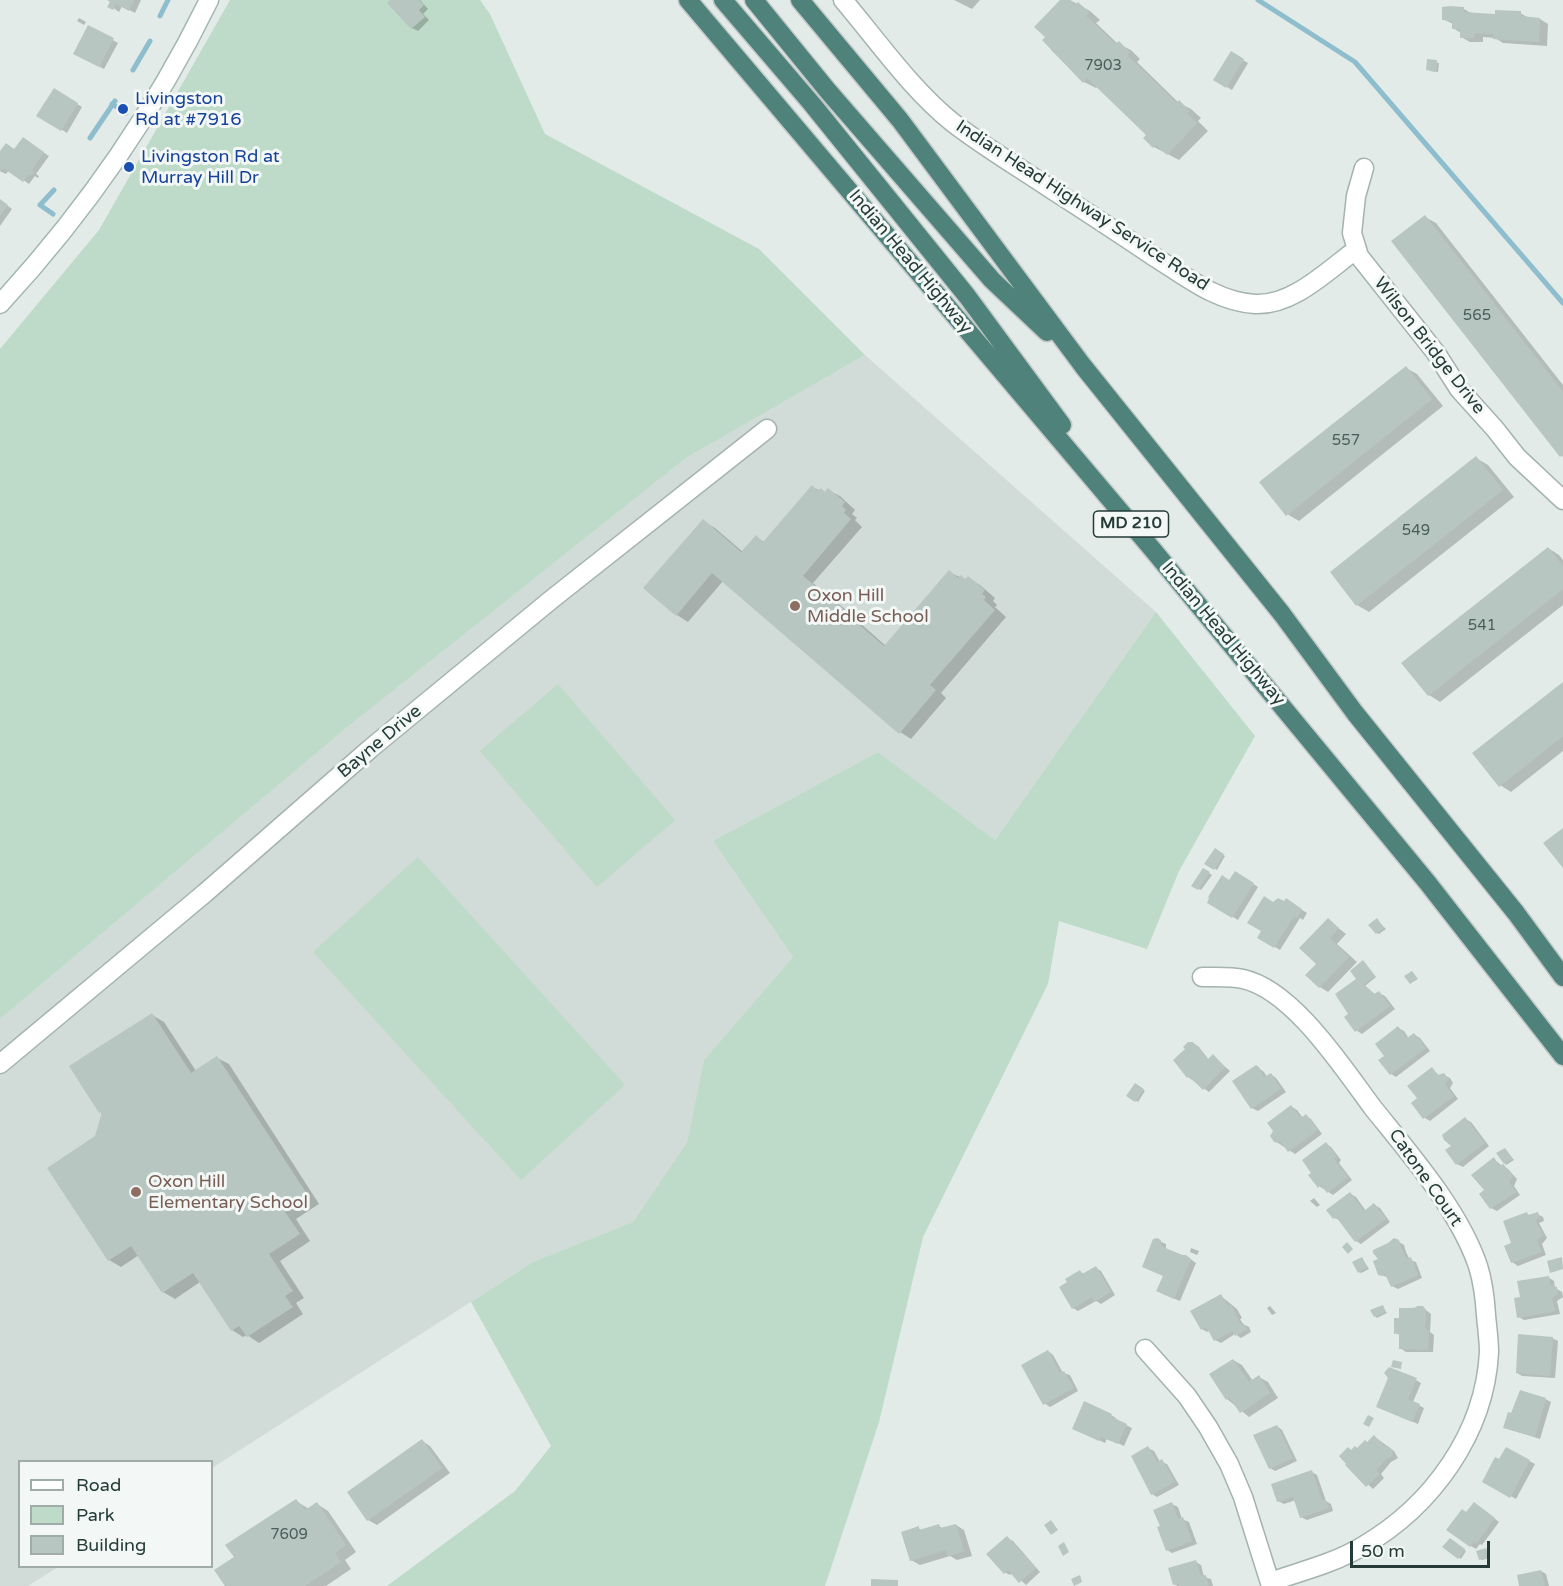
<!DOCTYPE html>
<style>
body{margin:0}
#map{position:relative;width:1563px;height:1586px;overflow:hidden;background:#e2ebe8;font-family:"Varela Round",sans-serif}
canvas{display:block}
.legend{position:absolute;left:18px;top:1460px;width:195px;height:108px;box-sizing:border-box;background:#f3f8f6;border:2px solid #a0acaa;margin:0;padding:8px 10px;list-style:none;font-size:18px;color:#243b37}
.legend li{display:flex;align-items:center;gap:12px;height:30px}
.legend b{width:30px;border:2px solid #a0acaa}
.scale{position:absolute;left:1350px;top:1541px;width:140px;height:27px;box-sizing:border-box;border:3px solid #243b37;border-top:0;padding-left:8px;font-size:18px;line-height:21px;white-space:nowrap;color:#243b37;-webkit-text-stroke:4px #f3f8f6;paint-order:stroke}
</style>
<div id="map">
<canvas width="1563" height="1586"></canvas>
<ul class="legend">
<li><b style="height:8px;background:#fff"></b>Road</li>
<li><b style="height:16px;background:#bddbc8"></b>Park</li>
<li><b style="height:16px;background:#b8c6c1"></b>Building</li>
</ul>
<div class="scale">50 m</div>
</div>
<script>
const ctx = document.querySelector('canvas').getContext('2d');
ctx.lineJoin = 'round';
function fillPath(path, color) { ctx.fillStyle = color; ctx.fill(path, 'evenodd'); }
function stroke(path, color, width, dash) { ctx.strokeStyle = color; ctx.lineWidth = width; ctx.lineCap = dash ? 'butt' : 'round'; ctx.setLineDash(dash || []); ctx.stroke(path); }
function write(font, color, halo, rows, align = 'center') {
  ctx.font = font + ' "Varela Round",sans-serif'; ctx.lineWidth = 6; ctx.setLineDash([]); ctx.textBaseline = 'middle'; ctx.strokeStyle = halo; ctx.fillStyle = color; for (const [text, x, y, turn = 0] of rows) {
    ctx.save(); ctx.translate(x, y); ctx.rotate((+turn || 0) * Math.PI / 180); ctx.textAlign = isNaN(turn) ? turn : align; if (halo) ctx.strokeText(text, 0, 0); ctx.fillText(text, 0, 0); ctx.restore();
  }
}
fillPath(new Path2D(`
 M865 355 1156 612 995 840 878 752 713 841 793 957 704 1060 687 1142 633 1222 533 1262 212 1468V1462H20V1566L58 1567 28 1586H0V1019L345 729 686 458Z`), '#d1dbd7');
fillPath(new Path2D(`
 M230 0H480L490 14 545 134 759 249 865 355 686 458 345 729 0 1019V349L99 230Z
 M1156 612 1255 736 1179 871 1147 949 1059 921 1048 984 923 1237 879 1422 825 1586H387L515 1491 551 1446 471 1302 533 1262 633 1222 687 1142 704 1060 793 957 713 841 878 752 995 840Z
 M558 684 675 820 597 887 480 751Z
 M418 857 625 1085 521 1180 313 952Z`), '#bddbc8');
fillPath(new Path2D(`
 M110 0H141L135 13 122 6 119 12 115 9 109 6 112 1Z
 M392 0H420L428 9 423 14 429 20 418 31 412 28 389 3Z
 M954 0H980L972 9Z
 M1062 0H1070L1090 11 1100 20 1096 23 1118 44 1131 50 1140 59 1137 62 1179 103 1191 109 1201 118 1198 121 1208 131 1179 160 1154 147 1148 135 1098 86 1096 88 1084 82 1051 50Z
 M1444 9H1464L1473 14 1497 15 1520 13 1529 18 1540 19 1548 24 1547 46 1503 43 1495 38 1483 37V42H1470L1461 37V33L1453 28V24L1443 19Z
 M79 18 86 22 84 25 77 21Z
 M89 27 118 43 104 69 75 54Z
 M1231 53 1248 63 1232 90 1215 80Z
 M1429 61 1439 63 1438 72 1430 71Z
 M54 90 82 107 67 133 38 115Z
 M28 142 49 156 36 174 39 176 38 178 35 176 29 184 9 170 6 174 0 171V154L15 150Z
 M0 200 12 209 0 226Z
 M1425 217 1436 223 1563 385V457Z
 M1406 368 1417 374 1443 406 1299 521 1287 514Z
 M1476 458 1488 465 1514 497 1369 612 1357 605 1332 573Z
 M812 487 826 493 828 490 840 496 855 510 852 514 857 518 855 520 862 527 813 583 862 623 861 624 886 646 949 572 966 580 968 578 980 585 995 598 993 601 997 605 995 607 1006 617 941 693 946 698 911 739 900 732 723 581 688 622 677 615 703 521 715 528 743 552 756 537 764 542Z
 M1548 548 1559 555 1563 560V605L1440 702 1429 695Z
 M1563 684V751L1511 792 1500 785Z
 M1215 850 1225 856 1217 870 1206 863Z
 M1204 870 1212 875 1201 890 1193 885Z
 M1236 873 1258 887 1238 920 1209 902 1230 882Z
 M1286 900 1307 913 1303 920 1300 918 1280 950 1259 937 1273 904 1285 903Z
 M1328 920 1346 934 1337 944 1357 962 1328 992 1320 987 1318 964Z
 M1377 920 1386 929 1379 934 1377 933Z
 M1365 963 1376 977 1365 986 1376 995 1379 993 1385 996 1395 1009 1362 1034 1356 1030 1350 1014 1355 981Z
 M152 1015 164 1022 196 1071 217 1058 229 1064 319 1204 296 1219 310 1241 280 1261 304 1298 296 1303 303 1314 259 1343 247 1335 243 1337 232 1330 200 1282 175 1299 163 1292 139 1255 121 1267 109 1260 96 1137 102 1113 101 1112Z
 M1398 1028 1404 1031 1409 1039 1415 1035 1420 1038 1430 1051 1396 1077 1391 1074Z
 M1193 1043 1199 1047 1209 1060 1213 1056 1230 1071 1209 1092 1188 1077Z
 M1256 1066 1264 1072 1267 1077 1271 1074 1276 1078 1286 1092 1258 1111 1252 1108Z
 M1432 1069 1440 1076 1444 1075 1450 1078 1453 1083 1450 1088 1458 1099 1430 1121 1425 1118 1413 1103 1419 1099Z
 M1135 1085 1145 1091 1138 1102 1128 1096Z
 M1292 1107 1297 1110 1303 1118 1306 1116 1311 1119 1322 1134 1295 1154 1275 1141Z
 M1465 1119 1471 1122 1489 1146 1463 1167 1457 1164 1447 1151 1453 1146Z
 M1326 1144 1331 1147 1341 1160 1339 1163 1352 1180 1333 1195 1319 1186Z
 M1505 1149 1514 1160 1506 1165 1499 1154Z
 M1494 1159 1502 1166 1508 1169 1517 1179 1514 1186 1520 1195 1497 1211 1491 1208 1482 1194 1486 1190Z
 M1351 1194 1356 1197 1366 1211 1374 1205 1380 1208 1390 1222 1361 1244 1356 1241 1340 1220 1334 1218Z
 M1314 1198 1320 1205 1317 1207 1310 1201Z
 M1527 1214 1531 1216 1537 1214 1543 1217 1544 1221 1539 1223 1547 1238 1542 1244 1546 1255 1518 1266 1512 1262 1513 1244Z
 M1394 1239 1404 1245 1406 1252 1410 1260 1416 1262 1422 1278 1398 1289 1392 1286 1389 1278 1379 1274 1381 1259Z
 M1157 1240 1166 1244V1250L1186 1256 1196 1263 1180 1301 1163 1294 1164 1276Z
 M1191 1248 1199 1251 1197 1255 1190 1252Z
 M1362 1258 1369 1269 1361 1273 1359 1272Z
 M1096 1268 1101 1271 1115 1295 1101 1304 1096 1301 1078 1311 1073 1308 1080 1272 1085 1274Z
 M1548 1277 1554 1281 1555 1288 1562 1292 1563 1297 1557 1301 1560 1314 1524 1320 1519 1317 1522 1298Z
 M1221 1296 1237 1309 1242 1318 1240 1319 1243 1324 1249 1327 1251 1332 1241 1338 1235 1334 1221 1343 1215 1340 1210 1330 1207 1332 1202 1329Z
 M1270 1306 1276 1313 1272 1315 1267 1308Z
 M1382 1307 1387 1313 1377 1318 1375 1316Z
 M1422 1307 1431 1314 1430 1332 1434 1335 1433 1352H1406L1400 1348 1401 1336 1396 1333 1400 1320V1309Z
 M1552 1338 1558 1341 1555 1378 1522 1376 1517 1373Z
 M1048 1351 1053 1355 1063 1373 1070 1375 1078 1391 1050 1407 1044 1403Z
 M1233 1360 1242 1365 1253 1381 1259 1377 1268 1382 1278 1398 1249 1417 1227 1399Z
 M1390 1377 1416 1380 1421 1383 1413 1402 1424 1408 1418 1424 1383 1409Z
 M1545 1399 1551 1402 1540 1439 1505 1428 1512 1414Z
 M1085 1403 1111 1415 1116 1418 1115 1420 1132 1428 1124 1446 1107 1438 1105 1443 1079 1431Z
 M1277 1426 1282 1430 1297 1461 1275 1471 1270 1468Z
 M1375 1437 1394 1451 1398 1458 1391 1462 1381 1474 1384 1478 1373 1489 1347 1465 1352 1451 1368 1444Z
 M422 1441 430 1446 450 1473 377 1525 368 1520Z
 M1148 1448 1154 1451 1160 1462 1167 1464 1179 1485 1157 1497 1152 1494Z
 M1507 1449 1535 1464 1516 1499 1484 1481 1500 1461Z
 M1312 1472 1317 1475 1326 1501 1331 1504 1333 1511 1307 1520 1301 1517 1296 1500 1284 1504 1278 1501Z
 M296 1501 309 1509 317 1504 328 1511 356 1552 345 1560 351 1569 326 1586H227L236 1557Z
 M1172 1504 1178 1507 1182 1519 1189 1522 1197 1544 1172 1553 1167 1550Z
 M1480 1507 1499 1522 1482 1545 1480 1544 1476 1549 1471 1546 1467 1514Z
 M956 1525 964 1530 972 1556 957 1560 950 1556 920 1565 911 1560 918 1528 923 1531 939 1526 944 1529Z
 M1007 1538 1013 1541 1040 1572 1026 1585 1013 1573 1010 1575 1004 1572Z
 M1450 1540 1466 1551 1461 1559 1445 1547Z
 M1486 1549 1490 1558 1482 1560 1480 1559Z
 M1196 1562 1201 1565 1204 1577 1211 1579 1213 1586H1178L1174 1584Z
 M1541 1571 1546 1574 1549 1586H1520Z`), '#0003');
stroke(new Path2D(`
 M1258 0 1355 62 1563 303
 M160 16 168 0
 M133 70 150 41
 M112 104 126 113
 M90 138 115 101
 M53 214 40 205 54 190`), '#8ebdcd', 5);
fillPath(new Path2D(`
 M107 0H134L129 11 116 4 113 10 107 7 110 2Z
 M390 0H419L424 5 419 10 425 17 411 29 387 3Z
 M1060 0H1070L1075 5 1078 2 1089 12 1086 16 1116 44 1119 41 1130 52 1127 55 1177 103 1179 100 1190 111 1187 114 1197 123 1167 155 1156 145 1153 148 1143 138 1146 135 1087 78 1083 83 1042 40 1045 37 1034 27Z
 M1450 6 1464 7V12L1495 14V10L1521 11V16L1540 18 1539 42 1493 39 1494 34 1475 33 1474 38H1460V29H1452V21L1442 20V7Z
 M88 25 114 38 99 67 73 54Z
 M1231 51 1244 59 1226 88 1213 80Z
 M1427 59 1437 60 1436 72 1426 70Z
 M54 88 78 103 61 131 36 116Z
 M23 137 44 152 32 170 34 172 31 176 29 174 23 182 3 168 0 172V151L6 143 14 149Z
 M0 199 8 205 0 216Z
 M1425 215 1563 392V455L1560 457 1391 241Z
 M1406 366 1432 399 1286 516 1259 482Z
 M1476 456 1503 490 1356 606 1330 572Z
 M812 485 818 491 821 488 825 492 828 488 845 502 842 506 846 510 844 513 851 519 803 576 852 616 850 617 884 646 949 570 958 578 961 575 965 579 968 576 985 590 982 594 986 597 984 600 995 610 930 685 936 690 899 734 712 573 676 616 643 588 703 519 741 552 756 535 763 542Z
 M1548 547 1563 566V589L1428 696 1401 663Z
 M1563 682V736L1499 787 1472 753Z
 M1563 828V868L1543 843Z
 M1215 848 1224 854 1214 870 1204 864Z
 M1203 868 1210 872 1198 890 1191 886Z
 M1235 871 1254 883 1232 918 1207 903 1209 898 1208 897 1222 875 1229 880Z
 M1264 896 1273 902 1278 898 1284 901 1286 898 1302 909 1297 918 1294 916 1274 948 1257 938 1261 931 1247 923Z
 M1328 918 1339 928 1330 938 1349 957 1319 988 1305 975 1316 964 1299 948Z
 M1377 918 1384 928 1376 934 1368 925Z
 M1363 960 1375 976 1361 987 1365 985 1374 994 1379 991 1390 1006 1355 1032 1344 1017 1348 1014 1335 994 1356 979 1350 971Z
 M1412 971 1418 979 1410 984 1404 976Z
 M152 1013 191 1073 217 1056 309 1197 285 1212 300 1234 269 1254 293 1291 285 1296 293 1307 247 1337 239 1326 231 1331 193 1273 162 1293 131 1246 108 1261 47 1168 95 1136 101 1116V1112L99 1113 69 1066Z
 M1398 1026 1407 1038 1414 1033 1426 1048 1390 1075 1378 1060 1384 1056 1375 1044Z
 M1188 1042H1193L1208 1059 1213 1054 1225 1067 1203 1090 1189 1076 1187 1078 1173 1060 1185 1049 1183 1047Z
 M1256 1065 1259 1067 1264 1077 1271 1073 1281 1089 1251 1109 1232 1081Z
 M1432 1067 1438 1075 1444 1073 1449 1079 1445 1084 1454 1096 1423 1119 1411 1103 1417 1098 1407 1086Z
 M1135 1083 1144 1089 1135 1102 1126 1096Z
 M1291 1105 1301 1118 1306 1114 1318 1130 1288 1152 1280 1141 1278 1143 1274 1142 1270 1136 1273 1131 1267 1123Z
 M1465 1117 1485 1143 1456 1165 1445 1150 1451 1146 1444 1140 1442 1135Z
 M1326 1142 1337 1157 1334 1159 1348 1177 1327 1193 1321 1185 1318 1188 1308 1175 1311 1173 1302 1160Z
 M1505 1148 1513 1159 1504 1164 1496 1153Z
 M1494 1157 1499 1166 1503 1164 1513 1175 1509 1182 1516 1192 1490 1209 1479 1194 1484 1190 1471 1175Z
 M1350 1192 1364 1211 1374 1203 1386 1219 1355 1242 1336 1217 1333 1219 1326 1210Z
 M1527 1212 1528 1215 1538 1212 1540 1218 1535 1220 1543 1235 1537 1240 1542 1252 1511 1263 1504 1246 1511 1243 1503 1221Z
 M1157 1238 1161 1240V1246L1182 1255H1186L1191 1259 1174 1299 1156 1291 1163 1276 1142 1267 1153 1239Z
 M1394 1238 1399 1240 1401 1248 1407 1259 1411 1257 1418 1275 1391 1287 1385 1274 1382 1276 1378 1275 1373 1261 1378 1259 1373 1253V1250L1388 1243Z
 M1347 1242 1353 1249 1348 1254 1342 1247Z
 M1362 1257 1367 1267 1358 1273 1352 1262Z
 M1562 1257 1563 1269 1550 1273 1547 1261Z
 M1096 1266 1111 1292 1094 1302 1092 1297 1072 1309 1059 1287 1067 1282 1065 1279 1080 1270 1082 1274Z
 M1549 1276 1550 1285 1557 1287 1558 1294 1552 1298 1555 1311 1517 1318 1514 1298 1520 1297 1517 1281Z
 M1221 1294 1228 1306 1231 1304 1240 1324 1243 1323 1247 1329 1235 1336 1232 1331 1214 1341 1206 1327 1201 1330 1190 1311Z
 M1383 1305 1386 1312 1374 1317 1370 1310Z
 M1417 1306H1423L1426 1310 1425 1330H1429L1428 1350 1399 1349V1333L1394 1334V1318H1399V1308H1415Z
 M1518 1334 1553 1337 1550 1376 1516 1373Z
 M1048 1350 1060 1373 1064 1371 1074 1388 1043 1405 1021 1365Z
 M1233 1359 1249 1382 1259 1375 1270 1393 1240 1413 1229 1397 1226 1400 1209 1374Z
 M1393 1360 1402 1362 1401 1369 1391 1367Z
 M1389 1367 1417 1378 1408 1399 1420 1404 1412 1422 1376 1407 1388 1378 1384 1373Z
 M1520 1390 1546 1398 1535 1437 1503 1428 1508 1412 1511 1413Z
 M1084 1401 1112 1414 1110 1416 1127 1424 1118 1444 1101 1437 1099 1441 1072 1429Z
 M1368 1415 1374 1418 1369 1427 1363 1424Z
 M1277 1425 1293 1458 1269 1469 1253 1435Z
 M1374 1435 1384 1446H1388L1392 1450 1393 1455 1386 1459 1376 1470 1380 1474 1366 1487 1345 1465 1346 1464 1339 1456 1348 1447 1351 1450 1355 1446 1357 1448 1365 1440 1367 1442Z
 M422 1439 442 1468 367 1521 347 1492Z
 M1148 1446 1157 1462 1162 1459 1175 1482 1151 1495 1131 1456Z
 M1506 1447 1530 1460 1510 1498 1482 1482 1495 1457 1499 1459Z
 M1312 1470 1322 1500 1325 1499 1329 1508 1300 1518 1293 1497 1277 1502 1271 1484Z
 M296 1499 305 1510 317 1502 346 1545 335 1553 341 1562 305 1586H225L214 1570 234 1557 225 1545Z
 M1172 1502 1178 1519 1183 1517 1192 1541 1166 1551 1157 1527 1160 1526 1153 1510Z
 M1474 1502 1495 1518 1476 1544 1474 1542 1470 1547 1446 1530 1462 1509 1466 1512Z
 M1051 1520 1058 1530 1051 1535 1044 1525Z
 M939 1524 940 1528 956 1524 964 1551 948 1556 946 1550 910 1561 901 1532 919 1526V1530Z
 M1007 1536 1036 1568 1019 1583 1008 1570 1004 1574 986 1554Z
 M1450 1538 1465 1549 1458 1559 1442 1547Z
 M1064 1542 1069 1552 1063 1556 1058 1546Z
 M1486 1548 1489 1557 1479 1560 1476 1551Z
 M1196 1560 1201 1576 1206 1575 1209 1586H1179V1583L1173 1585 1168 1568Z
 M1541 1570 1545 1586H1519L1517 1575Z
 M1080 1575 1082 1582 1074 1586 1071 1579Z
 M871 1579 898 1580V1586H871Z`), '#b8c6c1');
const minor = new Path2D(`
 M843 0C877 40 911 89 952 122 984 147 1020 168 1054 191 1087 212 1120 234 1153 256 1184 275 1216 302 1255 304 1293 306 1328 270 1357 249
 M1364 168 1356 196 1352 233 1359 256 1436 353 1459 389 1495 429 1517 457 1563 500
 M1202 977C1216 977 1230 976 1243 979 1293 990 1343 1068 1373 1108 1410 1154 1459 1210 1478 1266 1483 1282 1485 1299 1486 1315 1487 1327 1489 1340 1489 1352 1485 1433 1432 1506 1363 1546 1335 1563 1302 1571 1270 1582
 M0 1064 205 893 371 748 552 599 767 429
 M1145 1349 1187 1396 1208 1427 1229 1464 1243 1497 1271 1586`);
const secondary = new Path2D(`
 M0 304C84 213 155 111 209 0`);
const trunk = new Path2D(`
 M688 0 1153 550 1427 882 1563 1056
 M723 0 812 104 967 296 1062 425
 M754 0 828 91 992 280 1047 332
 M800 0 900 120 1083 366 1282 614 1355 713 1516 913 1563 977`);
stroke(minor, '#a5b3af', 21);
stroke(secondary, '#a2b6b1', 21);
stroke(trunk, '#c2c8c7', 21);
stroke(minor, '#fff', 18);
stroke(secondary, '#fff', 18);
stroke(trunk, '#4e827a', 18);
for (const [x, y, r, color] of [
 [123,109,6,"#1a4fb4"],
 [129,167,6,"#1a4fb4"],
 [795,606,6,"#8d6e63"],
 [136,1192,6,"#8d6e63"]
]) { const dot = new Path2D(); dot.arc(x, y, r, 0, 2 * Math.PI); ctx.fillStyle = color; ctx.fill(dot); stroke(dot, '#f3f8f6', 2); }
write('15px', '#495e5a', null, [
 ["7903",1103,66],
 ["565",1477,316],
 ["557",1346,441],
 ["549",1416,531],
 ["541",1482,626],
 ["7609",289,1535]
]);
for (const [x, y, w] of [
 [1131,524,75]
]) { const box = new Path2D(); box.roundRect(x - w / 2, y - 13, w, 26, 4.5); ctx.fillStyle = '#f3f8f6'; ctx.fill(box); stroke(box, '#243b37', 1.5); }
write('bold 16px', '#243b37', null, [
 ["MD 210",1131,524]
]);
write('18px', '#164399', '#f3f8f6', [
 ["Livingston",135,99],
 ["Rd at #7916",135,120],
 ["Livingston Rd at",141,157],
 ["Murray Hill Dr",141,178]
], 'left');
write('18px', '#243b37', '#f3f8f6', [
 ["Indian Head Highway Service Road",1082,206,33],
 ["Indian Head Highway",910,262,50],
 ["Wilson Bridge Drive",1429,346,52],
 ["Indian Head Highway",1223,634,50],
 ["Bayne Drive",380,742,-40],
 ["Catone Court",1425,1178,55]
]);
write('18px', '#785e54', '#f3f8f6', [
 ["Oxon Hill",807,596],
 ["Middle School",807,617],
 ["Oxon Hill",148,1182],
 ["Elementary School",148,1203]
], 'left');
</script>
